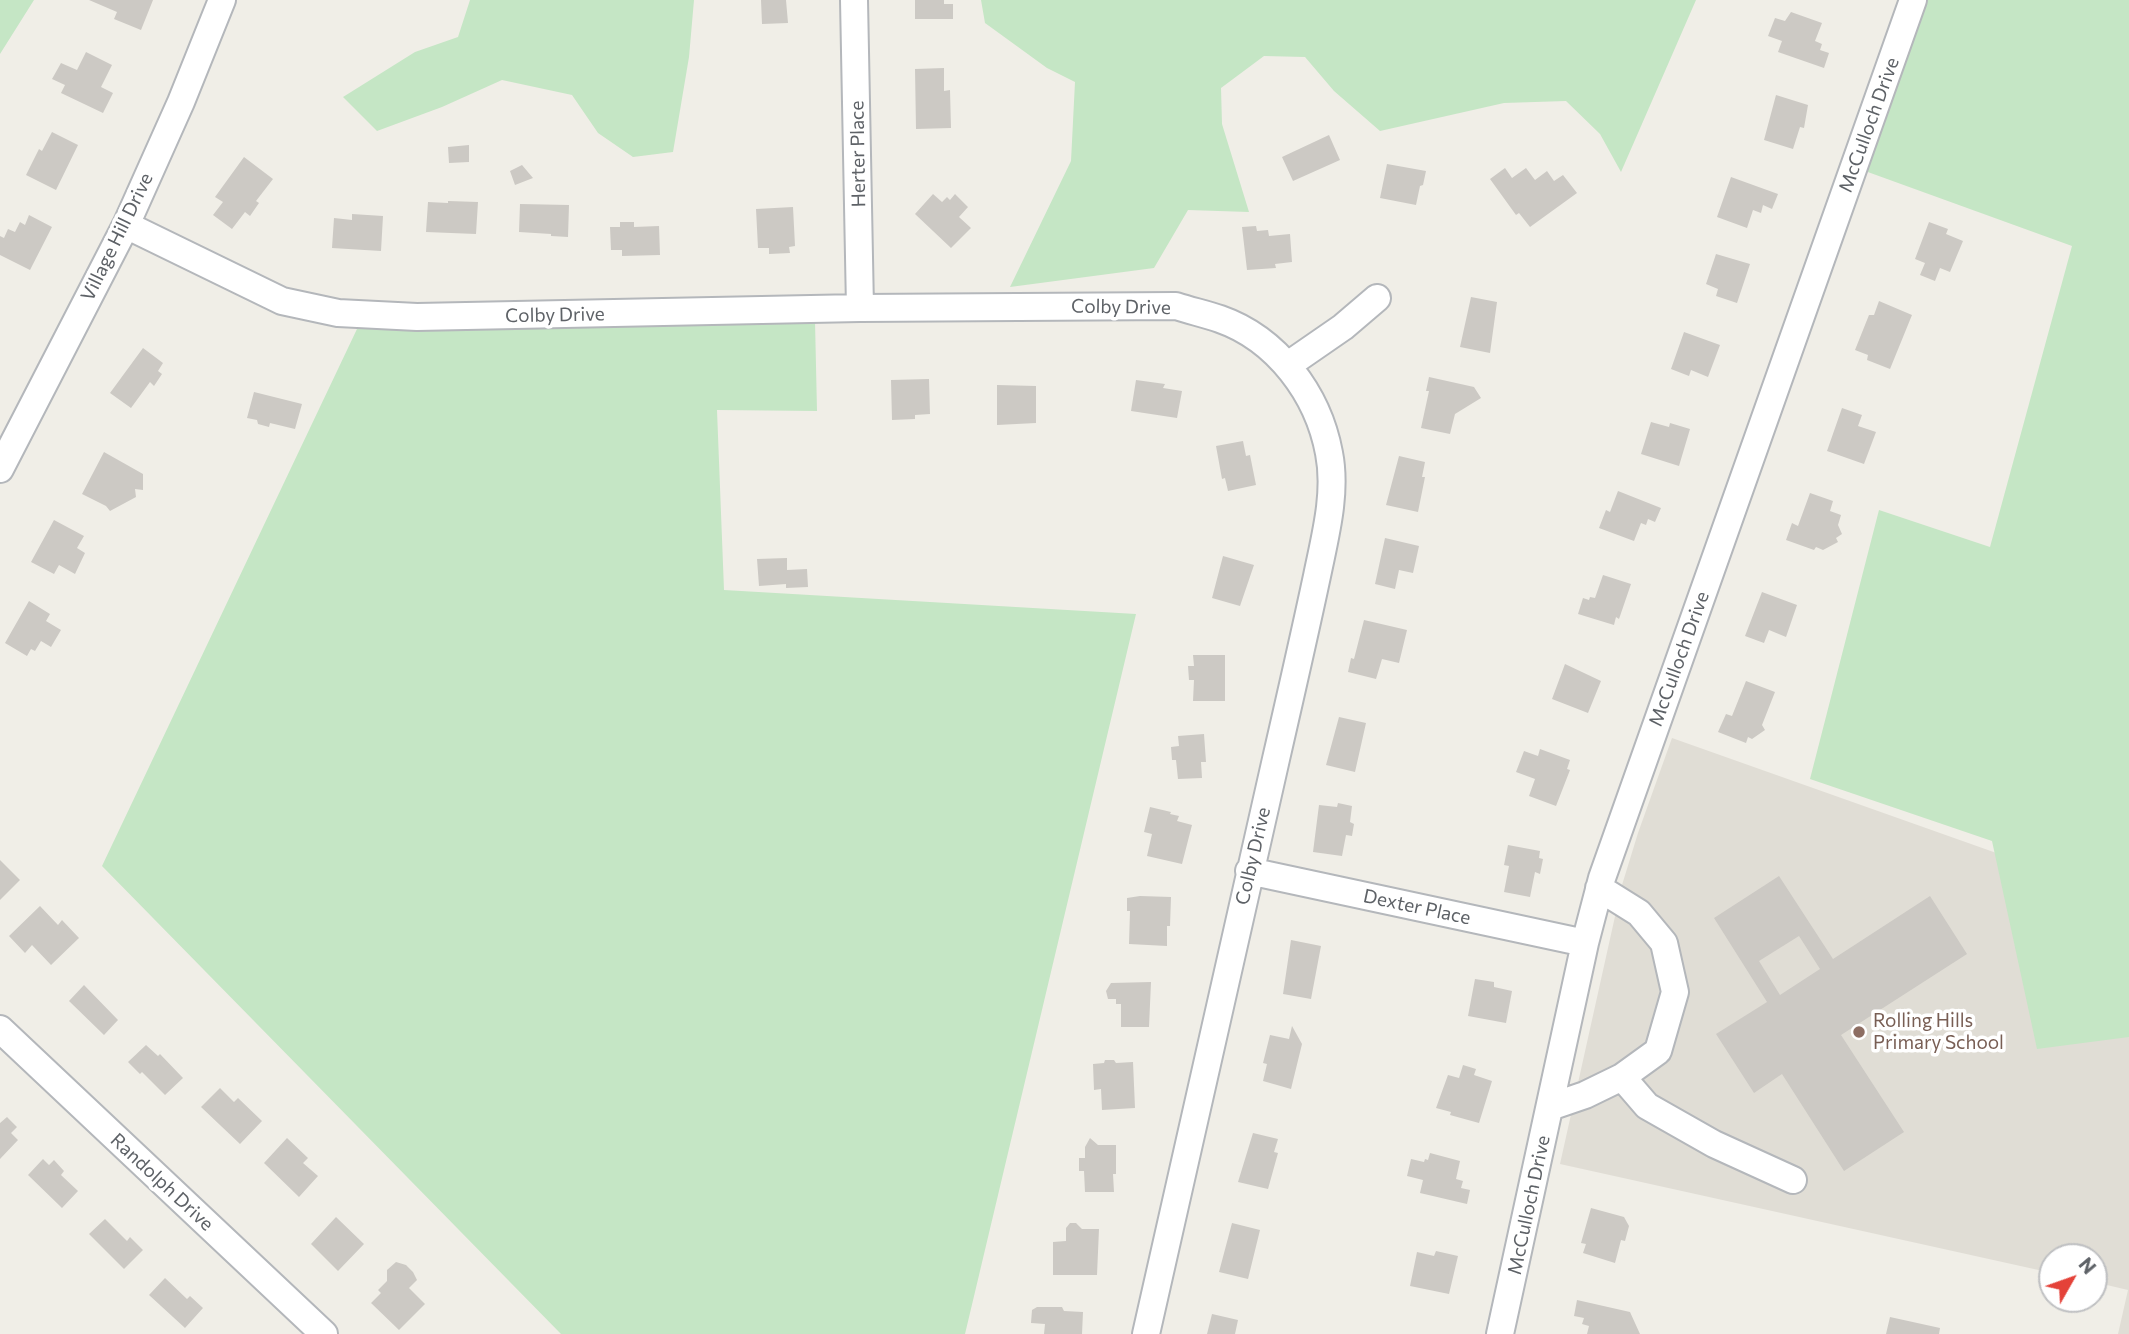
<!DOCTYPE html>
<style>
body{margin:0}
#map{position:relative;width:2129px;height:1334px;overflow:hidden;background:#f0eee7;font-family:Commissioner,sans-serif}
canvas{display:block}
.north{position:absolute;left:2038px;top:1243px;width:70px;height:70px;box-sizing:border-box;background:#fff;border:2px solid #bfc0c2;border-radius:50%;rotate:50deg;font-size:19px;font-weight:700;line-height:28px;text-align:center;color:#5e6267}
.north::after{content:'';display:block;margin:auto;width:24px;height:32px;background:#e44239;clip-path:polygon(50% 0,100% 100%,50% 72%,0 100%)}
</style>
<div id="map">
<canvas width="2129" height="1334"></canvas>
<div class="north">N</div>
</div>
<script>
const ctx = document.querySelector('canvas').getContext('2d');
ctx.lineJoin = 'round';
function fillPath(path, color) { ctx.fillStyle = color; ctx.fill(path, 'evenodd'); }
function stroke(path, color, width, dash) { ctx.strokeStyle = color; ctx.lineWidth = width; ctx.lineCap = dash ? 'butt' : 'round'; ctx.setLineDash(dash || []); ctx.stroke(path); }
function write(font, color, halo, rows, align = 'center') {
  ctx.font = font + ' Commissioner,sans-serif'; ctx.lineWidth = 7; ctx.setLineDash([]); ctx.textBaseline = 'middle'; ctx.strokeStyle = halo; ctx.fillStyle = color; for (const [text, x, y, turn = 0] of rows) {
    ctx.save(); ctx.translate(x, y); ctx.rotate((+turn || 0) * Math.PI / 180); ctx.textAlign = isNaN(turn) ? turn : align; if (halo) ctx.strokeText(text, 0, 0); ctx.fillText(text, 0, 0); ctx.restore();
  }
}
fillPath(new Path2D(`
 M1672 738 2129 900V1334H2118L2128 1290 2094 1282V1257H2052V1273L1560 1164 1622 885 1638 833Z`), '#e0ddd5');
fillPath(new Path2D(`
 M0 0H34L0 54Z
 M470 0H694L689 57 673 152 633 157 598 133 572 95 502 80 442 107 377 131 343 97 415 52 458 37Z
 M981 0H1696L1621 172 1600 134 1566 101 1504 103 1380 131 1334 91 1305 57 1264 56 1221 88 1222 124 1249 212 1188 210 1154 268 1010 287 1071 161 1075 82 1047 68 985 23Z
 M1913 0H2129V1037L2037 1049 1992 841 1810 779 1879 510 1990 547 2072 246 1854 167Z
 M815 321 817 411 717 410 724 590 1136 614 965 1334H561L102 866 357 329Z`), '#c5e6c5');
fillPath(new Path2D(`
 M89 0H153L141 30 114 19 117 12Z
 M761 0H786L788 23 762 24Z
 M915 0H944V4H953V19H915Z
 M1791 12 1822 23 1815 41 1822 44 1820 50 1829 53 1824 68 1778 52 1782 41 1768 36 1775 18 1785 21Z
 M86 52 112 65 101 87 113 93 103 113 61 93 65 85 52 79 61 63 77 70Z
 M944 68V91L950 90 951 128 916 129 915 69Z
 M1776 95 1808 105 1804 128 1800 127 1793 149 1764 140Z
 M52 132 78 145 56 190 26 175 39 149 42 151Z
 M1329 135 1340 160 1293 181 1282 157Z
 M469 145V162L449 163 448 147Z
 M244 157 273 179 256 201 259 203 250 216 245 212 232 229 213 215 223 202 215 197Z
 M1387 164 1426 171 1423 185 1420 186 1416 205 1380 198Z
 M522 165 533 178 515 185 510 171Z
 M1505 168 1512 178 1526 168 1535 180 1547 171 1554 181 1563 175 1577 193 1530 227 1519 213 1516 215 1490 179Z
 M1731 177 1778 194 1772 209 1763 205 1761 213 1753 210 1747 228 1717 217Z
 M933 194 942 202 947 197 950 200 955 194 968 207 959 217 971 228 951 248 915 214Z
 M448 201 478 202 476 234 426 232 428 202 448 203Z
 M520 204 569 205 568 237 551 236V234L519 232Z
 M793 207 795 246 789 247 790 253 769 254V248H758L756 209Z
 M352 214 383 216 381 251 332 248 334 218 352 220Z
 M29 215 52 227 30 270 0 255V236L4 238 8 229 15 232 20 222 25 225Z
 M620 222H634V227L659 226 660 255 622 256V250H611L610 227H620Z
 M1929 222 1948 229 1946 234 1963 241 1950 272 1940 268 1935 281 1920 275 1925 263 1915 259Z
 M1256 226 1257 231 1268 230 1269 236 1290 234 1292 262 1275 264 1276 268 1247 270 1242 227Z
 M1716 254 1750 264 1737 303 1716 296 1718 289 1706 284Z
 M1471 297 1497 302 1490 353 1460 347Z
 M1879 301 1912 315 1890 369 1867 360 1868 355 1855 350 1869 315H1874Z
 M1684 332 1720 345 1708 377 1691 370 1689 376 1671 369Z
 M143 348 163 363 158 371 162 374 154 386 150 382 131 408 110 393Z
 M1429 377 1474 387 1481 398 1455 414 1450 434 1421 428 1429 391H1426Z
 M929 379 930 414 915 415V419L892 420 891 380Z
 M1136 380 1165 384 1163 388 1182 391 1177 418 1131 411Z
 M997 385 1036 386V423L997 425Z
 M254 392 302 404 295 429 270 423 269 427 258 424 257 420 247 418Z
 M1842 408 1862 415 1858 426 1876 432 1864 464 1827 451Z
 M1651 422 1669 427 1670 423 1690 429 1679 466 1641 454Z
 M1243 441 1246 456 1250 455 1256 485 1228 491 1225 478 1222 479 1216 446Z
 M104 452 143 474V490L135 489 136 497 110 511 106 506 82 494Z
 M1399 456 1425 462 1422 477H1425L1418 512 1386 505Z
 M1618 491 1661 508 1655 522 1648 519 1646 525 1641 523 1634 541 1599 528 1606 510 1610 512Z
 M1810 493 1833 501 1830 511 1841 515 1838 525 1842 534 1836 538 1838 542 1823 550 1816 547 1814 550 1786 540 1792 523 1798 526Z
 M54 520 84 536 77 548 85 553 75 574 59 565 54 574 31 562Z
 M1385 538 1419 546 1413 573 1399 570 1395 589 1375 584Z
 M1223 556 1254 565 1240 606 1212 598Z
 M787 558V570L807 569 808 587 786 588V584L759 586 757 559Z
 M1603 575 1631 584 1619 619 1616 617 1614 625 1578 614 1583 598 1589 600 1590 597 1595 598Z
 M1762 592 1797 605 1786 637 1769 630 1764 643 1745 636Z
 M29 601 50 614 46 621 61 630 51 647 41 641 35 651 31 649 27 656 5 643Z
 M1364 620 1407 630 1399 663 1382 659 1376 679 1348 672 1351 658 1354 659Z
 M1193 655H1225V701H1193L1194 680H1189L1188 666H1194Z
 M1565 664 1601 681 1588 713 1552 699Z
 M1746 681 1775 692 1762 725 1765 730 1752 739 1748 737 1746 743 1718 732 1726 714 1732 716Z
 M1339 717 1366 723 1355 772 1326 765Z
 M1204 734 1206 762H1201L1202 778 1178 779 1176 760H1172L1171 747 1179 746 1178 736Z
 M1540 749 1570 760 1567 769 1570 770 1556 806 1529 796 1535 779 1516 772 1524 751 1538 756Z
 M1338 803 1352 806 1350 822 1354 824 1352 836 1346 835 1342 856 1313 852 1319 805 1337 807Z
 M1150 807 1171 812 1170 814 1179 816 1177 821 1192 825 1182 864 1147 856 1152 834 1144 832Z
 M1508 845 1540 851 1539 858 1543 859 1540 874 1535 872 1530 897 1504 892 1509 866 1504 865Z
 M0 860 20 880 0 900Z
 M1779 876 1833 959 1930 896 1967 954 1841 1035 1904 1132 1844 1171 1782 1074 1754 1093 1716 1034 1767 1002 1714 918ZM1799 936 1820 969 1780 995 1759 961Z
 M1140 896 1171 897 1170 926H1167V946L1129 944 1130 911H1127V898Z
 M40 906 58 925 62 920 79 938 51 965 32 945 25 953 9 936Z
 M1291 940 1321 946 1311 999 1283 994Z
 M1475 979 1494 982V987L1512 991 1506 1023 1468 1016Z
 M1151 982 1149 1027H1121V1004H1116V999H1108L1106 991 1111 983Z
 M84 985 118 1020 104 1035 69 1001Z
 M1292 1026 1302 1044 1291 1089 1263 1081 1267 1064 1263 1063 1270 1035 1289 1039Z
 M146 1045 158 1056 160 1054 183 1078 165 1095 142 1072 140 1074 128 1062Z
 M1105 1060H1114L1116 1063 1133 1062 1135 1108 1102 1110 1101 1089 1094 1090 1093 1064 1104 1063Z
 M1463 1065 1476 1069 1474 1075 1492 1081 1479 1123 1450 1115 1451 1112 1436 1108 1448 1075 1459 1078Z
 M220 1088 234 1102 238 1098 262 1121 240 1144 201 1107Z
 M7 1117 17 1127 11 1133 18 1140 0 1159V1123Z
 M1253 1133 1278 1139 1274 1152 1278 1153 1268 1189 1238 1182Z
 M287 1138 308 1158 303 1163 318 1176 299 1197 264 1163Z
 M1090 1138 1098 1145H1116V1174H1113L1114 1192H1085L1084 1171H1079V1158H1085V1147Z
 M1430 1153 1460 1161 1456 1179 1463 1181 1461 1188 1470 1190 1467 1204 1420 1193 1423 1180 1407 1176 1411 1159 1424 1162 1425 1159 1428 1160Z
 M43 1159 49 1165 54 1160 64 1171 61 1175 78 1191 62 1208 28 1175Z
 M1591 1208 1624 1217 1629 1226 1625 1241 1621 1240 1615 1263 1583 1253 1586 1244 1581 1243Z
 M336 1217 364 1244 338 1271 311 1244Z
 M105 1219 127 1241 130 1237 143 1250 124 1269 89 1234Z
 M1070 1223H1076L1082 1229H1099L1097 1275H1053V1242L1066 1241V1228Z
 M1232 1223 1260 1230 1248 1279 1219 1272Z
 M1436 1251 1458 1256 1449 1294 1410 1286 1417 1252 1434 1256Z
 M396 1262 406 1265 413 1272 417 1280 409 1288 425 1304 399 1330 371 1303 381 1293 378 1290 387 1281V1270Z
 M165 1278 187 1299 190 1296 203 1308 185 1328 149 1295Z
 M1577 1300 1630 1312 1640 1334H1587L1589 1326 1582 1324 1584 1318 1574 1316Z
 M1037 1307H1062L1064 1311 1083 1312 1082 1334H1044L1045 1324 1031 1323 1032 1310Z
 M1212 1314 1238 1320 1235 1334H1207Z
 M1890 1317 1940 1328 1939 1334H1886Z`), '#ccc9c4');
const minor = new Path2D(`
 M854 0 860 308
 M126 225 282 301 338 313 417 317 860 308 1176 306C1191 311 1206 314 1220 319 1277 339 1318 394 1329 453 1337 493 1325 537 1317 576 1304 637 1290 698 1276 759 1231 950 1189 1142 1146 1334
 M1288 365 1343 327 1377 298
 M0 469 126 225 181 102 222 0
 M1249 871 1585 943
 M0 1029 324 1334
 M1622 1077 1647 1106 1714 1144 1793 1180
 M1550 1107 1585 1095 1622 1077 1658 1051 1675 992 1664 943 1639 913 1599 888
 M1500 1334 1585 943 1602 878 1913 0`);
stroke(minor, '#b4b7bb', 30);
stroke(minor, '#fff', 26);
for (const [x, y, r, color] of [
 [1859,1032,7,"#8d6e63"]
]) { const dot = new Path2D(); dot.arc(x, y, r, 0, 2 * Math.PI); ctx.fillStyle = color; ctx.fill(dot); stroke(dot, '#fff', 2.5); }
write('19px', '#5e6267', '#fff', [
 ["McCulloch Drive",1869,125,-70],
 ["Herter Place",858,154,-91],
 ["Village Hill Drive",117,237,-64],
 ["Colby Drive",1121,307,1],
 ["Colby Drive",555,315,-1],
 ["McCulloch Drive",1679,659,-70],
 ["Colby Drive",1253,856,-77],
 ["Dexter Place",1417,907,12],
 ["Randolph Drive",162,1182,43],
 ["McCulloch Drive",1529,1205,-78]
]);
write('19px', '#785e54', '#fff', [
 ["Rolling Hills",1873,1021],
 ["Primary School",1873,1043]
], 'left');
</script>
